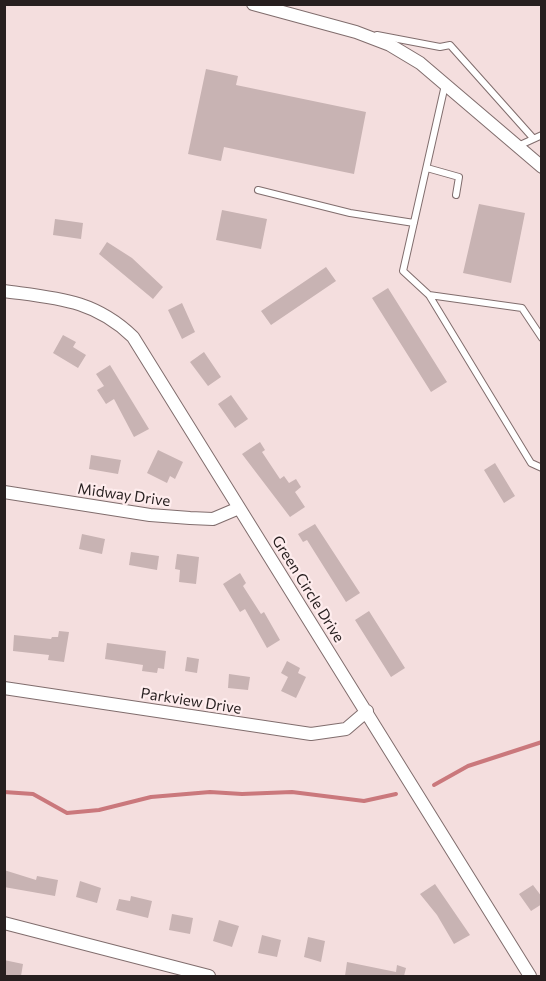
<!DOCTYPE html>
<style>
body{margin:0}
#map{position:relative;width:546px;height:981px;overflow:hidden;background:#f4dede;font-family:Commissioner,sans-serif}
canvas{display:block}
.frame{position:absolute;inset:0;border:6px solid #271f1f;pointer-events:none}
</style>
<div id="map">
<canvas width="546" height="981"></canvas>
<div class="frame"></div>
</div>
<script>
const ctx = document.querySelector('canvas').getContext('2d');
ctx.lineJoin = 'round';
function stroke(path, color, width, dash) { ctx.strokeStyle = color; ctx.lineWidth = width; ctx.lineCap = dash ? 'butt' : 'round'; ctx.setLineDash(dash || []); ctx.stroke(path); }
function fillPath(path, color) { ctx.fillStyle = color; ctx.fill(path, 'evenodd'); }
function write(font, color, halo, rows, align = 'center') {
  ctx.font = font + ' Commissioner,sans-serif'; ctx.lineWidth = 4.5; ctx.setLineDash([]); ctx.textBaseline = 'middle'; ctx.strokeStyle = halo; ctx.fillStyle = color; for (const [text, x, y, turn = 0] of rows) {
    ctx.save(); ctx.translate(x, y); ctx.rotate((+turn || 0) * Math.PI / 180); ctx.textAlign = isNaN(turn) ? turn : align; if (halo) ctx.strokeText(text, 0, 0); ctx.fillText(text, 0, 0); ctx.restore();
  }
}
stroke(new Path2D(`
 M434 785 468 766 542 742
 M4 792 33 794 67 813 99 810 151 797 210 792 242 794 292 792 364 801 396 794`), '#ca787c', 4);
fillPath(new Path2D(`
 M206 69 238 76 236 85 366 112 354 174 224 147 221 161 188 154Z
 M479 204 525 213 511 283 463 273Z
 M222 210 267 219 261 249 216 240Z
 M55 219 83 223 81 239 53 235Z
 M107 242 132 258 163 287 153 299 99 254Z
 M326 267 336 281 271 325 261 311Z
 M388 288 447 382 431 392 372 298Z
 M182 303 195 332 182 339 168 310Z
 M63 335 76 342 73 347 86 355 78 368 53 353Z
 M204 352 221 377 208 386 190 362Z
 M110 365 149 429 134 437 114 399 106 404 97 390 104 386 96 374Z
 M231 395 248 419 235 428 218 404Z
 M260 442 265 450 262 452 280 479 284 476 289 483 296 479 301 487 295 492 305 507 290 517 242 454Z
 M158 450 183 462 175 479 170 476 167 483 147 473Z
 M91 455 121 460 118 474 89 469Z
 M495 463 515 496 504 503 484 470Z
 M315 524 360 593 346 602 307 540 303 542 298 534Z
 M82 534 105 539 102 554 79 549Z
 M131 552 159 556 157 570 129 565Z
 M177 554 199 557 196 584 179 582 180 570 175 569Z
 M240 573 246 583 243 586 261 614 264 612 280 640 267 648 245 609 240 612 223 584Z
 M369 611 405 668 391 677 355 620Z
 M59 631 69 632 64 662 48 660 49 655 13 651 14 635 51 639 52 637H58Z
 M107 643 166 651 164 669 158 668 157 673 142 671 143 665 105 659Z
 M187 657 199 659 197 673 185 671Z
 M287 661 300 668 298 673 306 677 296 698 281 691 288 677 281 673Z
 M229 674 250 677 248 690 228 688Z
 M4 870 36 880 37 876 58 880 55 896 4 887Z
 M80 881 101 888 97 903 76 897Z
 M435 884 470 935 454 944 437 915 420 894Z
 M533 885 542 897V904L531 911 519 894Z
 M131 896 152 901 148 918 116 910 119 899 130 901Z
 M172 914 193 918 190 934 169 930Z
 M219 920 239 926 232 947 213 941Z
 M262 935 281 940 277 957 258 953Z
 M308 937 325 941 321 962 304 957Z
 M4 960 23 964 21 976H4Z
 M347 962 396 972 397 965 406 968 404 976H345Z`), '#c8b3b3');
const lane = new Path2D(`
 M377 35 440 47 450 45 533 138
 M445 85 403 271 429 295 531 463 542 468
 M518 146 542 135
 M427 168 459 177 456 195
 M258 190 350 213 414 223
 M429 295 522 308 542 338`);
const street = new Path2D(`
 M253 4 356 32 390 45 420 63 542 167
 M4 291C55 298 94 299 133 337L530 976
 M4 492 150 515 190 518 213 519 239 508
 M4 688 311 734 346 729 367 711
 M4 923 209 976`);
stroke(lane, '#806d6d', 8);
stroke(street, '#806d6d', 14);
stroke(lane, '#fff', 6);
stroke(street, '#fff', 12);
write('15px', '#271f1f', '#feeced', [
 ["Midway Drive",124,495,8],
 ["Green Circle Drive",308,589,58],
 ["Parkview Drive",191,701,9]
]);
</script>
